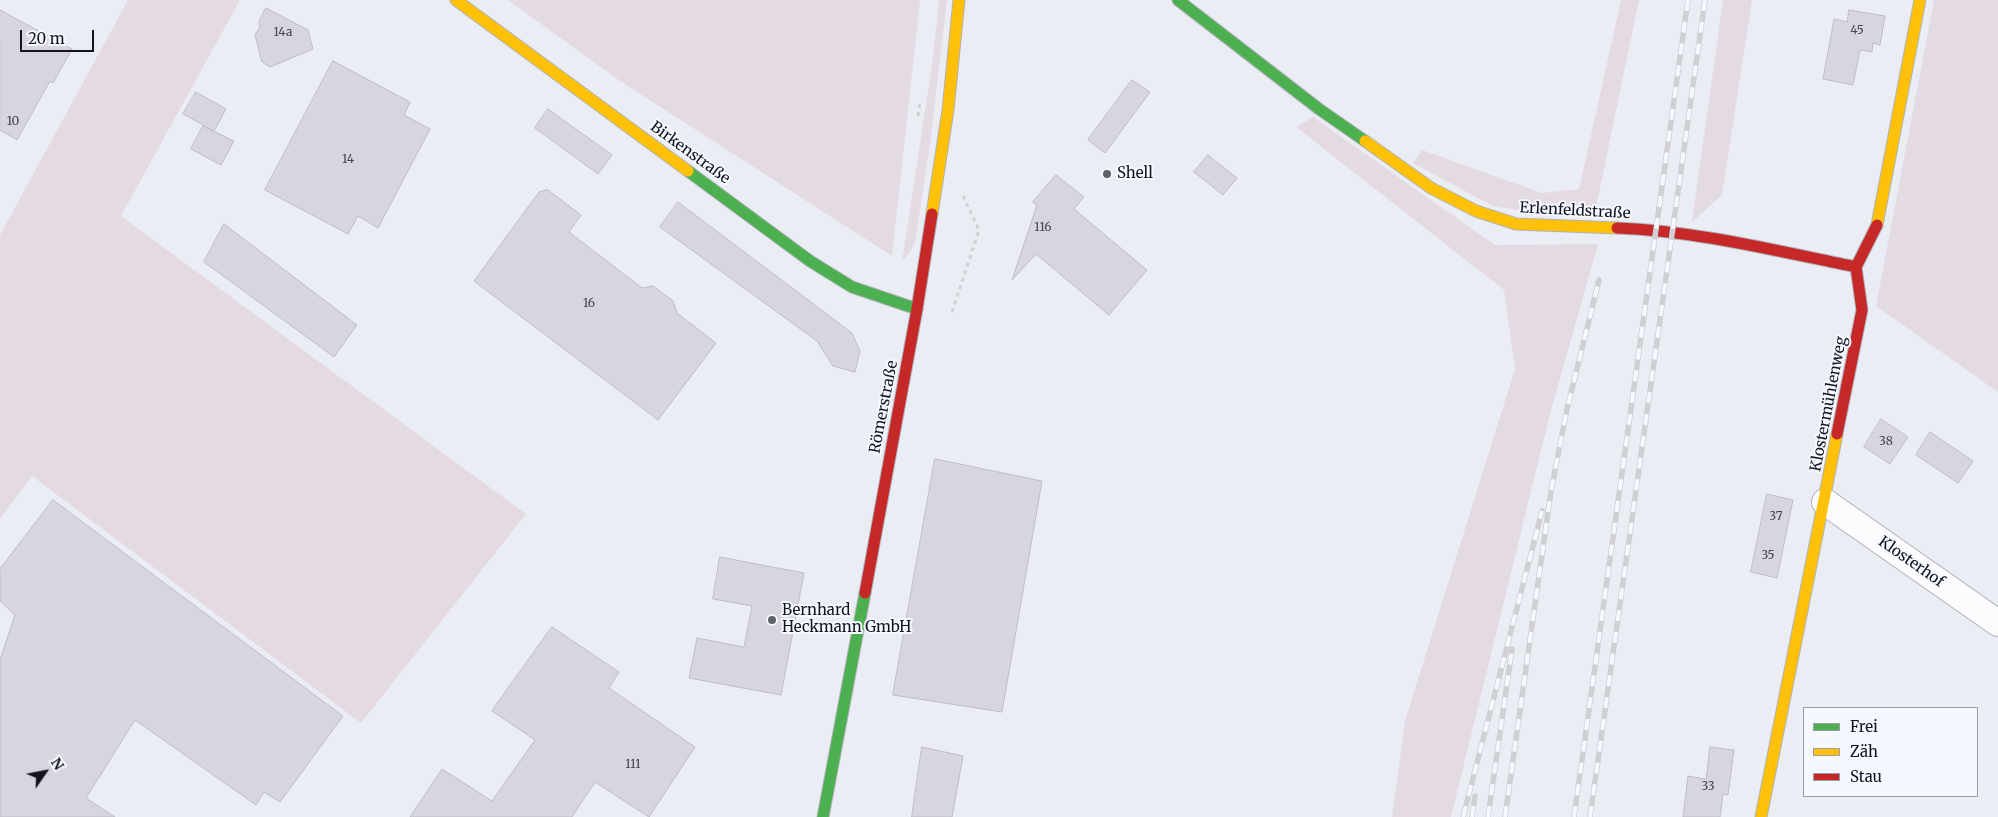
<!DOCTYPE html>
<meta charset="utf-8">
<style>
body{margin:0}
#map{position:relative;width:1998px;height:817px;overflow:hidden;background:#ebedf5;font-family:Merriweather,serif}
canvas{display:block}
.legend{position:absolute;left:1803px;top:707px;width:175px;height:90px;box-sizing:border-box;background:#f6f8ff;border:1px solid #9b9da6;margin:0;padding:6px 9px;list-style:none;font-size:15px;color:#121420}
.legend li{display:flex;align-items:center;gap:10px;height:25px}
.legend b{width:25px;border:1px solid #9b9da6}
.north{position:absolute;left:20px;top:747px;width:50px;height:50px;-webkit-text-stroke:4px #f6f8ff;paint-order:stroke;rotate:57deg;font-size:14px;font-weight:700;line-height:20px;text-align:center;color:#121420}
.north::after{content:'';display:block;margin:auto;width:18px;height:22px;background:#121420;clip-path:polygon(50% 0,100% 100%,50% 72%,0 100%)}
.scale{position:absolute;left:20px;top:30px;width:74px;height:22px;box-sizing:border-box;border:2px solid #121420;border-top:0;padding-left:6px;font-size:15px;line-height:18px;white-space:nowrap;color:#121420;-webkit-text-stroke:4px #f6f8ff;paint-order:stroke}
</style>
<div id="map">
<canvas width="1998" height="817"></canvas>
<ul class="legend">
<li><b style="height:6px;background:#4caf50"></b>Frei</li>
<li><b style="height:6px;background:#ffc107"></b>Zäh</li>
<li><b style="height:6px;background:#c62828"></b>Stau</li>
</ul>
<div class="north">N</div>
<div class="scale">20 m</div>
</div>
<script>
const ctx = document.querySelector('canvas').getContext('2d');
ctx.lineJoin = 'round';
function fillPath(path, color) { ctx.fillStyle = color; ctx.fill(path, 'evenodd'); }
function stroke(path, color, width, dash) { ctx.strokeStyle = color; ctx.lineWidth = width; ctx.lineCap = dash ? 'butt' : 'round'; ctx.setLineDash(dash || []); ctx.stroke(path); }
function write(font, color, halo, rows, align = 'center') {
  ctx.font = font + ' Merriweather,serif'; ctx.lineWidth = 4; ctx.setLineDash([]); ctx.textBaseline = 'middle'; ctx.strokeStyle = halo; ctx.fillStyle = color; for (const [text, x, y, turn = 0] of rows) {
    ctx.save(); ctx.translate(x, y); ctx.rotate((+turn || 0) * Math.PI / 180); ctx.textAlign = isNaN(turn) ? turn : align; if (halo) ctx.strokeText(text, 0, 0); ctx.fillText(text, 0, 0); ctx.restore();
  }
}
fillPath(new Path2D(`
 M128 0H240L121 216 526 514 361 723 32 476 0 519V235Z
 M508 0H920L892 256 620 81Z
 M939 0H947L930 144 915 242 911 251 902 262 933 58Z
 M1621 0H1639L1595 212 1535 213 1493 206 1413 163 1422 150 1542 193 1579 189Z
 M1723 0H1752L1722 195 1692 222Z
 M1934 0H1998V392L1876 306Z
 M1313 117 1495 245 1598 244 1550 414 1451 817H1392L1405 721 1515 369 1504 290 1296 127Z`), '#e4dae3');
const building = new Path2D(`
 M266 8 308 30 313 49 270 67 262 62 255 35 260 27 259 22Z
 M0 10 72 49 53 83 50 81 17 140 0 130Z
 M1849 10 1885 16 1880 45 1873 43 1872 52 1860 50 1853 85 1823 79 1834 19 1847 22Z
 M333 61 410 102 404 115 430 129 378 228 358 216 348 234 265 190Z
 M1132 80 1150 92 1105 153 1088 140Z
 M196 92 226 109 214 131 183 114Z
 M548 109 612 155 598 174 535 128Z
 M203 126 234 141 221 165 191 149Z
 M1208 155 1237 178 1223 195 1194 172Z
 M1056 175 1084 197 1074 209 1147 270 1109 315 1036 254 1012 280 1037 205 1033 202Z
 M548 190 581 215 569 232 642 288 653 286 673 301 677 313 716 343 658 420 474 281 539 192Z
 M678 202 852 333 860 351 855 372 833 366 817 341 660 227Z
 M224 224 357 325 334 357 204 262Z
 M1881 419 1908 437 1890 464 1864 447Z
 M1930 432 1973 461 1958 483 1916 455Z
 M935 459 1042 481 1002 712 893 695Z
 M1767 494 1793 500 1777 578 1751 572Z
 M53 500 343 716 280 802 264 792 256 805 135 720 86 798 115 817H0V660L15 615 0 601V569Z
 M720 557 804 573 781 695 689 678 697 638 744 647 752 606 713 599Z
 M552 627 619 672 609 688 695 747 649 817 595 782 572 817H410L442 769 492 801 535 740 492 711Z
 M922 747 963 756 952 817H912Z
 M1710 747 1734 750 1728 795 1723 794 1720 817H1683L1688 776 1706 779Z`);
fillPath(building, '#d7d5df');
stroke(building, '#bebcc5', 1);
const street = new Path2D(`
 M1825 502 1998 623`);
const fast = new Path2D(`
 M1178 0 1319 109 1365 141
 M688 171 810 261 852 287 917 309
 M823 817 865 593`);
const slow = new Path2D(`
 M456 0 688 171
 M1365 141 1431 188 1476 211 1516 224 1617 228
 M932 214 948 110 959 0
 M1877 225 1920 0
 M1761 817 1837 434`);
const jam = new Path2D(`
 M1617 228C1697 231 1777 251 1856 267
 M1837 434 1862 310 1856 267 1877 225
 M865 593 917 309 932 214`);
stroke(street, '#b0b2bb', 28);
stroke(fast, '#b0b2bb', 13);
stroke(slow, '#b0b2bb', 13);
stroke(jam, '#b0b2bb', 13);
stroke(new Path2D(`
 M918 116 920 102
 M952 312 979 230 962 194`), '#d1d1d4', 3, [4, 4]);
stroke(street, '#fcfcfe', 26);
stroke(fast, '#4caf50', 11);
stroke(slow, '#ffc107', 11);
stroke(jam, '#c62828', 11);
const rail = new Path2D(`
 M1463 817 1542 511
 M1472 817 1475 796
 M1488 817 1512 649
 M1505 817 1551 491 1567 409 1599 280
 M1574 817 1688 0
 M1590 817 1705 0`);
stroke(rail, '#cfd0d3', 5.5);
stroke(rail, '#f6f8ff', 4, [11]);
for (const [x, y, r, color] of [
 [1107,174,5,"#5e606b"],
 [772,620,5,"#5e606b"]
]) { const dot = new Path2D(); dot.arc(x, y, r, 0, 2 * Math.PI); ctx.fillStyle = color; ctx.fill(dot); stroke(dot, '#f6f8ff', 2); }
write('12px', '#464753', null, [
 ["45",1857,31],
 ["14a",283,33],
 ["10",13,122],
 ["14",348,160],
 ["116",1043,228],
 ["16",589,304],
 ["38",1886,442],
 ["37",1776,517],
 ["35",1768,556],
 ["111",633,765],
 ["33",1708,787]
]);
write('15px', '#121420', '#f6f8ff', [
 ["Birkenstraße",690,153,36],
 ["Erlenfeldstraße",1575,211,3],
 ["Klostermühlenweg",1829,404,-79],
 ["Römerstraße",884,407,-79],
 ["Klosterhof",1911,562,35]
]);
write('15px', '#121420', '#f6f8ff', [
 ["Shell",1117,174],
 ["Bernhard",782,611],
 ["Heckmann GmbH",782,628]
], 'left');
</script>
